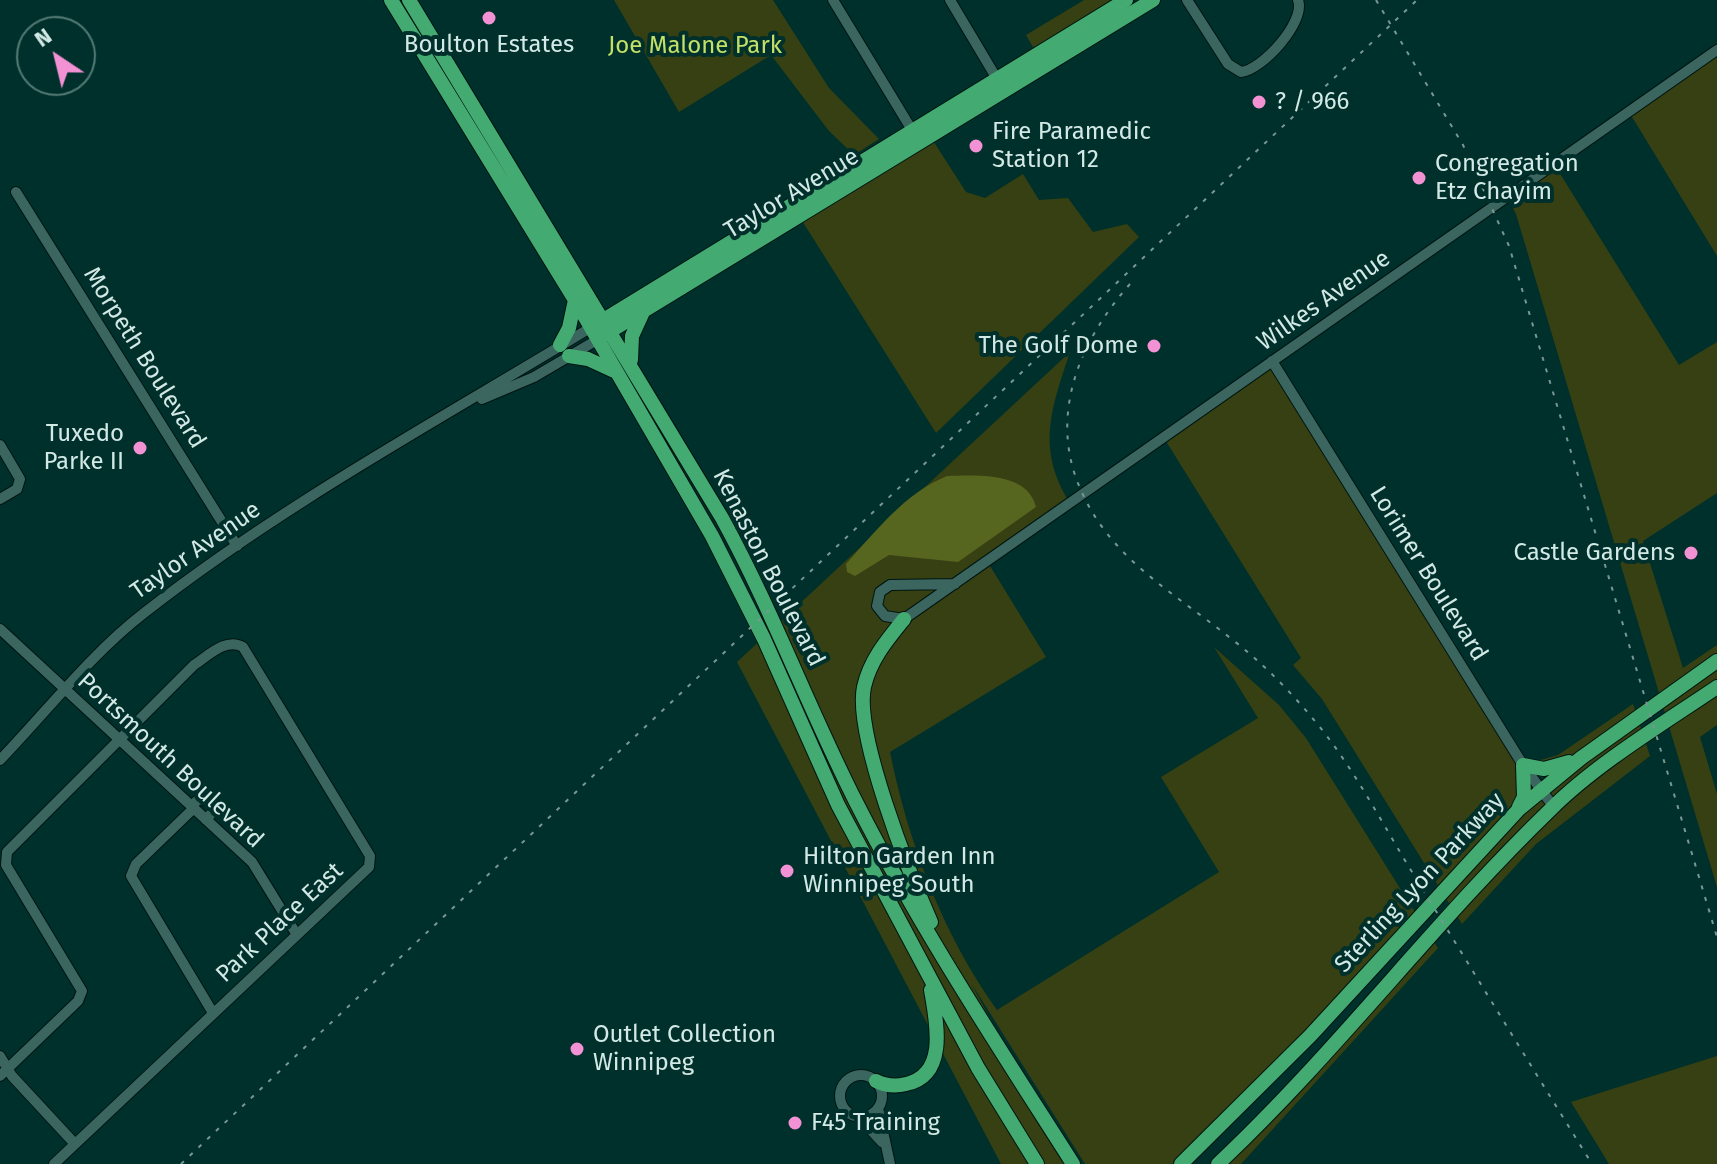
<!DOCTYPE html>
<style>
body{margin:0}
#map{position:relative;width:1717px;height:1164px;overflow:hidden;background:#00302b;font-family:"Fira Sans",sans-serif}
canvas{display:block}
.north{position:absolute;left:16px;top:16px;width:80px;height:80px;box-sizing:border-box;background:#00302b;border:2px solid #547a75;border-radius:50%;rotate:325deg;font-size:22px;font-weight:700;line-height:32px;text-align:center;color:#d3e9e5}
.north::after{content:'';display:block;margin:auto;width:28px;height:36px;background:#f391d5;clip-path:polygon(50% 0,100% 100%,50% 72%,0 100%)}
</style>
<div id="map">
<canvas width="1717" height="1164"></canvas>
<div class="north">N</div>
</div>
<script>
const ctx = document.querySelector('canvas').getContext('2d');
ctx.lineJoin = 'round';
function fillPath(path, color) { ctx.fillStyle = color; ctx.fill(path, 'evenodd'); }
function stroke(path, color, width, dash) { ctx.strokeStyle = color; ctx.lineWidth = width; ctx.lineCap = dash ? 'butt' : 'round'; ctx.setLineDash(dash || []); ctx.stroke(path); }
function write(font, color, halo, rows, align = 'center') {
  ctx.font = font + ' "Fira Sans",sans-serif'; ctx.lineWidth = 8; ctx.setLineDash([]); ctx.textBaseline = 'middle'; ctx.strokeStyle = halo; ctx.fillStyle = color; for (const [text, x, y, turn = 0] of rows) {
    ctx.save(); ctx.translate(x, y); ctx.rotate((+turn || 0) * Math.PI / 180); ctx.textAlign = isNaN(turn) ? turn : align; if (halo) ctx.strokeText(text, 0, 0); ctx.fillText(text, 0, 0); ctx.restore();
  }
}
fillPath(new Path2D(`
 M614 0H773L829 88 879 139 854 155 829 131 771 55 679 112Z
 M1084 0H1126L1037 54 1026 35Z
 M1717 50V256L1629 112Z
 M930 136 966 192 985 198 1023 174 1039 200 1068 198 1093 232 1127 224 1139 237 936 433 799 216Z
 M1554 164 1679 365 1717 342V493L1643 541 1683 668 1717 645V725L1700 737 1717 794V887L1516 214 1507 197Z
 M1070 352C1051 409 1036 449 1070 503L987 561 1046 657 890 752C908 842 943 935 997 1010L1219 872 1161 777 1258 718 1214 647 1279 705 1306 738 1418 917 1181 1164H1085L971 983 1041 1114 1073 1164H1001L737 662Z
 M1272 361 1523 765 1558 755 1633 704 1650 756 1536 844 1462 924 1322 699 1293 665 1301 658 1164 438ZM1578 760 1520 806 1533 768Z
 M1430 936 1438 948 1241 1164H1218Z
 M1717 1056V1164H1609L1571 1102Z`), '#364012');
fillPath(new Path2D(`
 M947 476C978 475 1028 472 1036 507L958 562 889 555 855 576 847 572 846 564C876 531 905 493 947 476Z`), '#56661f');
const minor = new Path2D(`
 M833 0 915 135
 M950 0 1000 84
 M1187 0 1228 64 1241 72C1262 70 1306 22 1298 0
 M16 192 237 546
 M1272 361 1523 765 1553 806
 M482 399 534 377 597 340
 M0 445 20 479 17 489 0 499
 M955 584 890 585 880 592 877 606 885 616 904 619 1717 50
 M0 629 252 862 297 935
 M0 760C47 711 91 654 144 613 283 504 441 419 590 328
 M191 806 199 799 213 803 215 809 206 820
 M194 808 136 864 131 876 213 1013
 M0 1056 12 1076 75 1144
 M840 1096a21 21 0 1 1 42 0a21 21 0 1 1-42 0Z
 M0 1076 78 1001 82 991 6 865 7 852 194 665C208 656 226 637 243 647L370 856 369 867 54 1164
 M878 1108 890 1164
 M859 1117 882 1142`);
const major = new Path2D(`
 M391 0 575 300 712 536 764 639 838 805 978 1068 1037 1164
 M409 0 722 518C773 611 809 710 857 804 920 928 998 1046 1073 1164
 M597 324 1126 0
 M604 335 1153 0
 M560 345 569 328 575 300
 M569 356 588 359 614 371
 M631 360 632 336 643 312
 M904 619C887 640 870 660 864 687 854 734 910 875 931 922
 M1519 807 1524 797 1523 765 1544 769 1569 762
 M876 1081C886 1086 895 1087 906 1084 949 1075 936 1020 931 990
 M1181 1164 1310 1036 1519 809 1581 758 1717 661
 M1218 1164C1336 1053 1434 922 1551 809 1596 764 1664 723 1717 687`);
stroke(minor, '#011512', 12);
stroke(major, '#011512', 16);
stroke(minor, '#3a665f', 10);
stroke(major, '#43aa72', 14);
stroke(new Path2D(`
 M1376 0 1463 145 1509 246 1717 937
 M1130 284C1083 337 1051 407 1076 478 1104 555 1169 589 1229 637 1263 663 1292 693 1319 726 1357 773 1385 829 1417 880 1475 975 1533 1069 1592 1164
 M181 1164 1417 0`), '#779894', 2, [4, 8]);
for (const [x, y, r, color] of [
 [489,18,8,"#f391d5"],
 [1259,102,8,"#f391d5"],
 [976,146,8,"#f391d5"],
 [1419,178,8,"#f391d5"],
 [1154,346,8,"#f391d5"],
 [140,448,8,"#f391d5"],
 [1691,553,8,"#f391d5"],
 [787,871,8,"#f391d5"],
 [577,1049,8,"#f391d5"],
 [795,1123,8,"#f391d5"]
]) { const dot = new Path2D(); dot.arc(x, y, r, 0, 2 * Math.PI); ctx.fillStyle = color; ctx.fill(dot); stroke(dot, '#00302b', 3); }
write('24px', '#d3e9e5', '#00302b', [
 ["Boulton Estates",489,45,"center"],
 ["? / 966",1275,102],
 ["Fire Paramedic",992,132],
 ["Station 12",992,160],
 ["Congregation",1435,164],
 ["Etz Chayim",1435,192],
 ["The Golf Dome",1138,346,"right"],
 ["Tuxedo",124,434,"right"],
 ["Parke II",124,462,"right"],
 ["Castle Gardens",1675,553,"right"],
 ["Hilton Garden Inn",803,857],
 ["Winnipeg South",803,885],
 ["Outlet Collection",593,1035],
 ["Winnipeg",593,1063],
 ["F45 Training",811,1123]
], 'left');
write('24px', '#c2e068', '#00302b', [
 ["Joe Malone Park",695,46]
]);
write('24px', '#d3e9e5', '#00302b', [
 ["Taylor Avenue",792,194,-31],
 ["Wilkes Avenue",1324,301,-35],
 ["Morpeth Boulevard",144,358,58],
 ["Taylor Avenue",196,551,-35],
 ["Kenaston Boulevard",768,568,63],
 ["Lorimer Boulevard",1428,574,58],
 ["Portsmouth Boulevard",170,761,43],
 ["Sterling Lyon Parkway",1420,883,-47],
 ["Park Place East",280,923,-43]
]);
</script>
